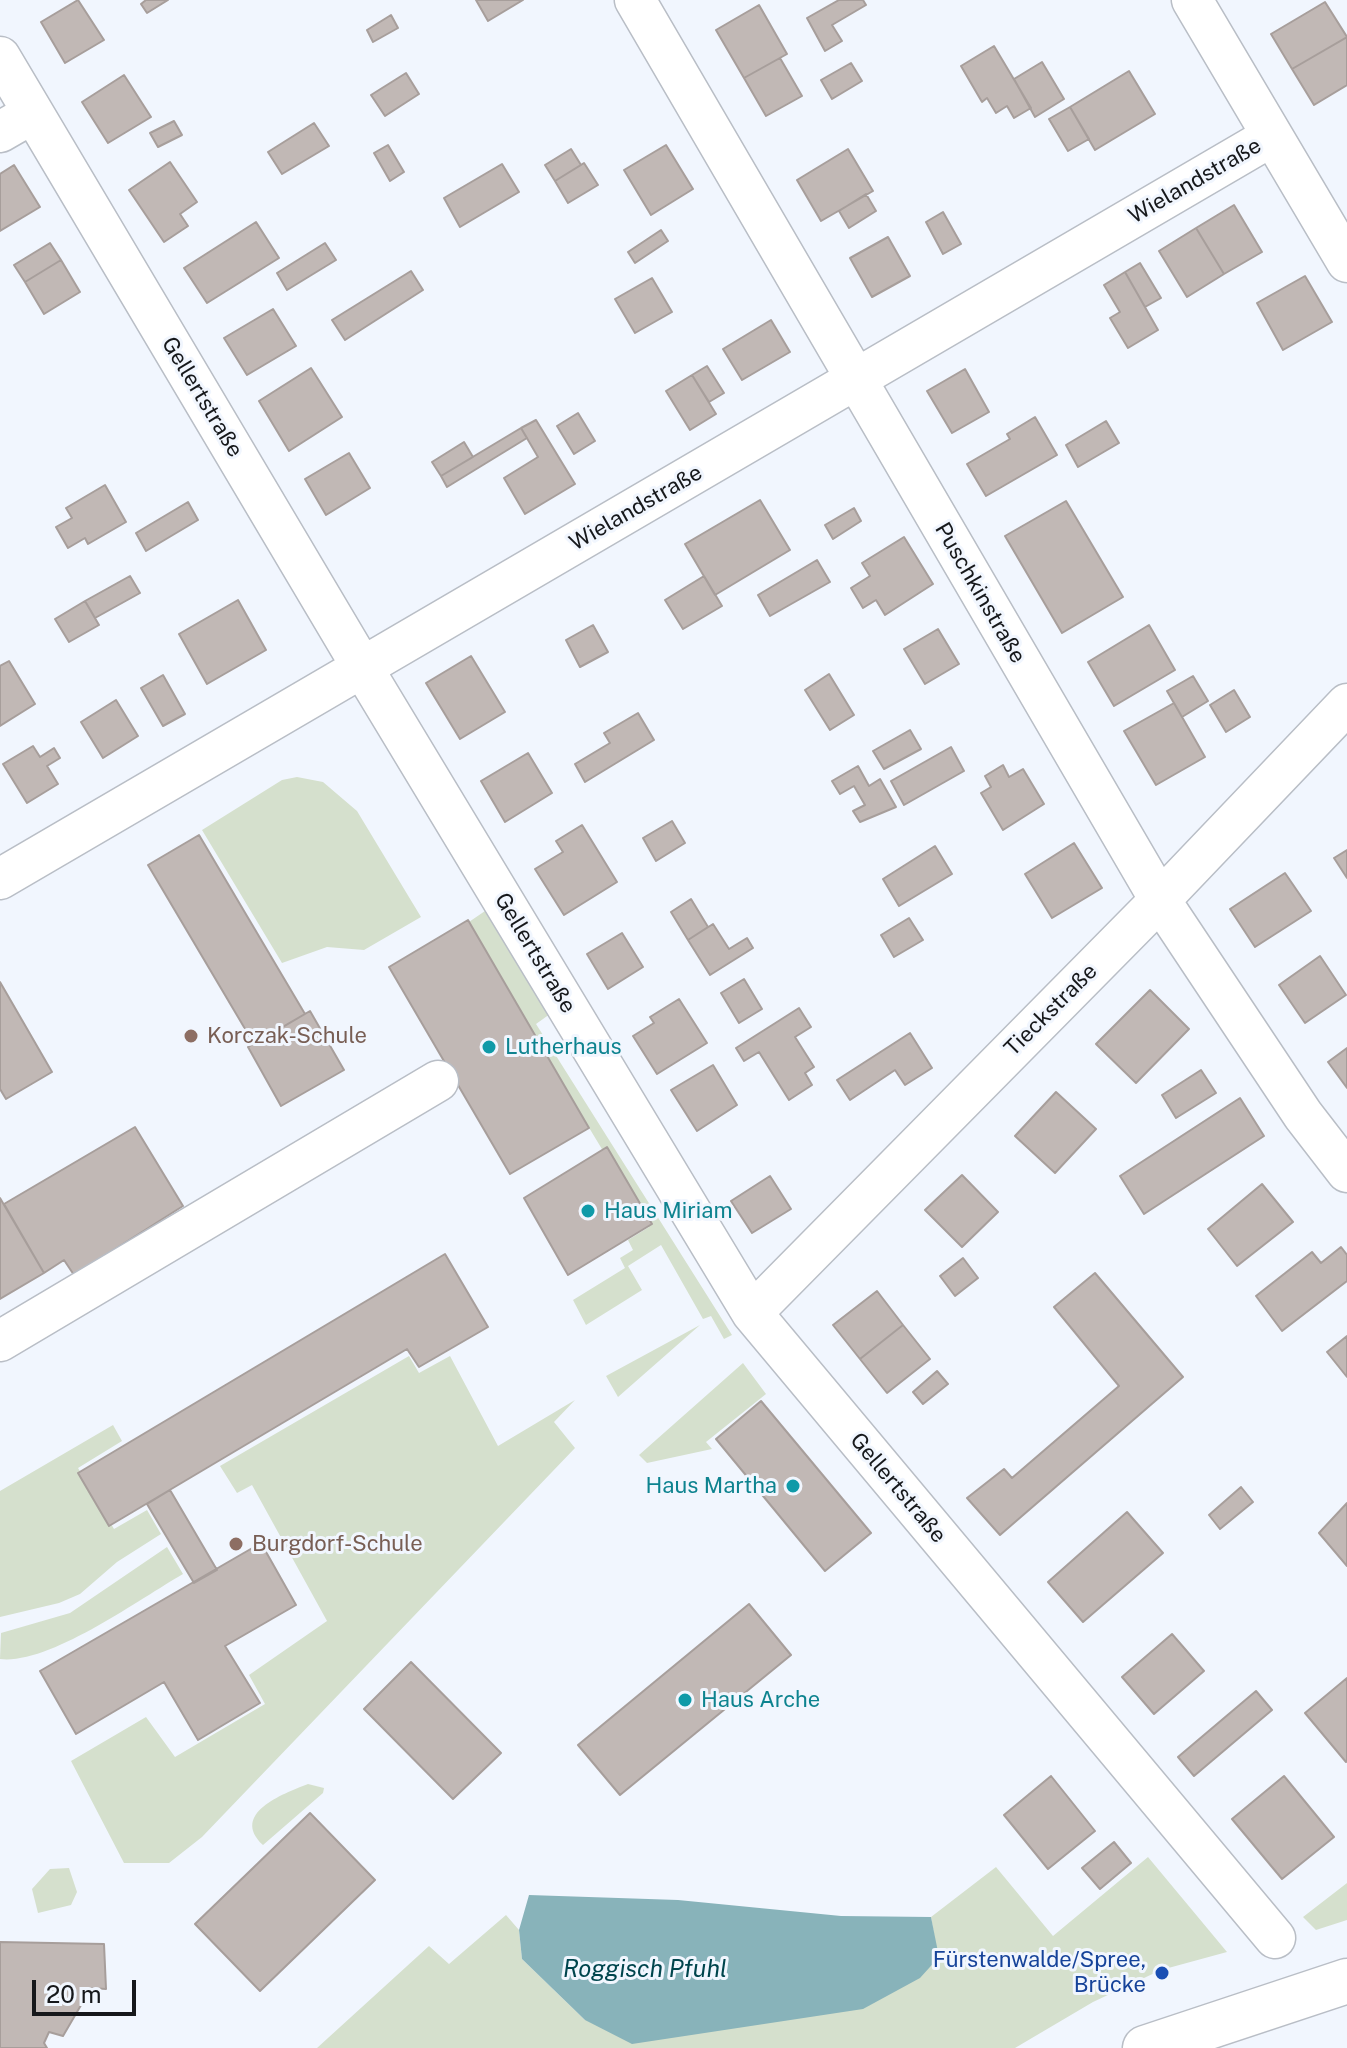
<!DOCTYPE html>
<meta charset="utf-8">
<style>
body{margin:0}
#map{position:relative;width:1347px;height:2048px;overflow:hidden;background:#f1f6fe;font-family:"Public Sans",sans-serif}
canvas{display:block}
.scale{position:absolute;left:32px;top:1980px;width:104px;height:36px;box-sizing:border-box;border:4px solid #16181b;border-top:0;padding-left:10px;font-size:24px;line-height:28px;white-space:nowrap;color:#16181b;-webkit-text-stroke:6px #f1f6fe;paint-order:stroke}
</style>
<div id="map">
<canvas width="1347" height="2048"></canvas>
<div class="scale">20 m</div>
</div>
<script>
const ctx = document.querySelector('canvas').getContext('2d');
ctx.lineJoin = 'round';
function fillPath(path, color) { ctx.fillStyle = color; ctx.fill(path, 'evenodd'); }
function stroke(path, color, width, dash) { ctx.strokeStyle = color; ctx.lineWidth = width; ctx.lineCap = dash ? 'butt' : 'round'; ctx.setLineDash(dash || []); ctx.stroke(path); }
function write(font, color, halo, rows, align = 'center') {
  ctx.font = font + ' "Public Sans",sans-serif'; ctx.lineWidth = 6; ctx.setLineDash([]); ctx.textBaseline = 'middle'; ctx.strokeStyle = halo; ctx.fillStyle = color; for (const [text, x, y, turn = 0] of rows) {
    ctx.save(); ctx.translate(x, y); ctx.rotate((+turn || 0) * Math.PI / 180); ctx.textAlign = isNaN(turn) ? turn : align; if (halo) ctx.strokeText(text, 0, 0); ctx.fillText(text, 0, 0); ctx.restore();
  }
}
fillPath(new Path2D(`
 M297 777 323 782 357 811 421 917 364 950 327 947 282 963 202 830 282 780Z
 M485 911 550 1014 536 1024 732 1335 724 1339 711 1316 703 1319 661 1245 628 1266 642 1290 586 1325 573 1300 625 1268 620 1258 633 1250 628 1240 649 1227 466 924Z
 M700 1325 618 1397 606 1376Z
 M409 1356 419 1373 450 1356 498 1446 575 1400 554 1422 575 1448 202 1837 169 1863H124L71 1761 146 1717 175 1757 265 1704 249 1675 327 1621 252 1485 237 1493 220 1466Z
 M743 1363 766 1394 706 1442 712 1449 647 1463 639 1455Z
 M113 1425 122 1441 78 1468 114 1529 147 1510 161 1534 117 1562 80 1594 59 1603 0 1617V1491Z
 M167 1547 183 1574C138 1600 49 1665 0 1659L1 1633 70 1613Z
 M308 1784 324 1788 323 1793 263 1845C230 1814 282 1794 308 1784Z
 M1148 1857 1227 1952 1161 1970 1093 2002 1015 2048H317L429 1946 449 1964 506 1915 519 1930 522 1959 585 2020 938 1957 931 1917 996 1867 1053 1936Z
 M69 1868 77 1892 71 1905 38 1913 32 1889 50 1869Z
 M1347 1883V1920L1316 1930 1303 1917Z`), '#d5e0cd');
fillPath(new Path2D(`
 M529 1895 678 1900 841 1916 931 1917 939 1957 920 1978 863 2009 632 2044 585 2020 522 1959 519 1930Z`), '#88b3ba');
const building = new Path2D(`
 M78 0 104 40 65 63 41 22Z
 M146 0H168L147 13 141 4Z
 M476 0H523L488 21Z
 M839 0H863L866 5 832 25 842 41 825 51 807 18Z
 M1325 2 1347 37 1292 69 1271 34Z
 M759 5 787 54 744 78 716 30Z
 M391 15 398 28 373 42 367 30Z
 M1347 37V85L1314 105 1292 69Z
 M994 46 1031 108 1014 118 1007 106 996 113 987 98 982 102 961 66Z
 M780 58 802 96 766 116 744 78Z
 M1042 62 1064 99 1035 117 1014 79Z
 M851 63 862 81 832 99 821 80Z
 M1129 71 1155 114 1095 150 1070 107Z
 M406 73 419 94 385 116 371 95Z
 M124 75 151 117 108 143 82 102Z
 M1070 107 1089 139 1068 151 1049 119Z
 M174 121 182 135 158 147 150 133Z
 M314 123 329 146 282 174 268 152Z
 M388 145 404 172 390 181 374 153Z
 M666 145 693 189 651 215 624 170Z
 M571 149 581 165 555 181 545 165Z
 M848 149 873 191 821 221 797 180Z
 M170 162 197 202 180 214 188 226 164 242 129 190Z
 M584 163 598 185 568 203 555 181Z
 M502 164 519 192 460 227 444 198Z
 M14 165 40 207 0 231V174Z
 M866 194 876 211 849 228 839 211Z
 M1234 205 1262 252 1224 274 1196 228Z
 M943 212 961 244 943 254 926 222Z
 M256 222 279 258 207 303 184 268Z
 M1196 228 1224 274 1187 297 1159 251Z
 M661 230 668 241 635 263 628 252Z
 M888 237 910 276 872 297 850 258Z
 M50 243 61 260 25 282 14 265Z
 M325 243 336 260 287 290 277 273Z
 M61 260 80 292 44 314 25 282Z
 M1140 263 1161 298 1145 307 1125 272Z
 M411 271 423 290 345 340 332 320Z
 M1125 272 1158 330 1128 348 1110 318 1120 312 1104 285Z
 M1305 276 1332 322 1283 350 1257 303Z
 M652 278 672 312 635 333 615 299Z
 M273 309 296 346 247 375 224 338Z
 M771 320 790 352 742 380 723 349Z
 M707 366 724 393 709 402 692 375Z
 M311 368 342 417 289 451 259 401Z
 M965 369 989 412 952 433 927 391Z
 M692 375 716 414 690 430 666 391Z
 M578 413 595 441 574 454 557 426Z
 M1035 417 1057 455 986 496 967 464 1010 439 1007 434Z
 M536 420 575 484 525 514 504 478 538 457 521 428Z
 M1106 421 1119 443 1078 467 1066 445Z
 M521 428 527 438 447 487 441 476Z
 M464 442 473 457 441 476 432 462Z
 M349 453 370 488 326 515 305 479Z
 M105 485 126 522 88 544 85 538 68 548 56 527 72 518 66 508Z
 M760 500 790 550 715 595 685 544Z
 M1066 501 1123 597 1062 633 1005 536Z
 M188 502 198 520 146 551 136 533Z
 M854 508 861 521 833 539 825 525Z
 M904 537 933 584 885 615 876 600 863 608 851 588 870 576 862 563Z
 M817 560 830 582 770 616 758 595Z
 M130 576 140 593 95 618 85 601Z
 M704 576 722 606 683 629 665 600Z
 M238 600 266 650 207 684 179 634Z
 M85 601 99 625 69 642 55 619Z
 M593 625 608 652 580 667 566 640Z
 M1149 625 1175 670 1114 706 1088 662Z
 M938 629 959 664 925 684 904 649Z
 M471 656 505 712 460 739 426 683Z
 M9 661 35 704 0 726V666Z
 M829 674 854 715 830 730 805 690Z
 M163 675 185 714 163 726 141 688Z
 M1193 676 1208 701 1182 717 1167 691Z
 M1234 690 1250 717 1226 732 1210 705Z
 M116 700 138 736 103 758 81 722Z
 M1174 703 1205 757 1156 785 1124 731Z
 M638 713 654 740 585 782 575 764 610 743 604 733Z
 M910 730 921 749 884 769 873 751Z
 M33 746 40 757 54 748 60 758 47 766 58 784 27 803 3 764Z
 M951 747 964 771 904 805 891 781Z
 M528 753 552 793 505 822 481 781Z
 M1003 765 1009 777 1023 769 1044 804 1003 830 981 793 991 787 985 776Z
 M858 766 869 786 880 779 896 807 860 822 853 811 865 805 854 786 840 794 832 781Z
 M672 821 685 843 656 861 643 838Z
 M582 825 617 882 564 915 535 869 563 852 556 841Z
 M199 835 305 1014 254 1044 148 865Z
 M1074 843 1102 888 1052 918 1025 874Z
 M935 846 952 874 899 906 883 879Z
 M1347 850V878L1334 858Z
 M1285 873 1311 911 1255 947 1230 909Z
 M691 899 708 927 688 940 671 912Z
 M909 918 923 940 894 957 881 935Z
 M468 920 589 1128 510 1174 389 967Z
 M713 924 729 949 747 938 753 948 710 975 688 940Z
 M622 933 643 967 608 989 587 954Z
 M1320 956 1346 995 1305 1023 1279 985Z
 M744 979 762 1009 739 1023 721 993Z
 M0 982 52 1072 6 1099 0 1089Z
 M1150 990 1189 1029 1136 1083 1096 1044Z
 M679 999 707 1043 657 1074 633 1036 654 1023 650 1017Z
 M799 1008 811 1027 795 1037 814 1067 805 1073 812 1085 789 1100 759 1052 744 1061 736 1048Z
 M310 1011 344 1070 281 1106 248 1047Z
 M910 1033 932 1068 905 1085 895 1070 850 1100 837 1080Z
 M1347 1048V1088L1328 1062Z
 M713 1065 737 1105 697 1131 671 1090Z
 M1201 1070 1216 1093 1176 1118 1162 1095Z
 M1056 1092 1096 1129 1055 1173 1015 1136Z
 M1240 1098 1264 1136 1144 1214 1120 1176Z
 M135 1127 183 1206 74 1275 64 1260 44 1273 4 1204Z
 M607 1147 652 1224 568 1275 524 1198Z
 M962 1175 998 1212 962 1247 925 1210Z
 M770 1176 791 1209 752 1233 731 1201Z
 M1262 1184 1293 1222 1237 1266 1208 1229Z
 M0 1198 44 1273 0 1299Z
 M1341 1247 1347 1255V1281L1282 1331 1256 1296 1312 1252 1321 1263Z
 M445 1254 488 1327 419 1367 407 1349 109 1526 78 1473Z
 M963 1258 978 1278 955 1296 940 1276Z
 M1095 1273 1183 1377 1000 1535 967 1498 1004 1469 1012 1478 1119 1386 1054 1307Z
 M877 1291 903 1325 860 1359 833 1325Z
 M903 1325 930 1359 887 1393 860 1359Z
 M1347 1336V1377L1327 1352Z
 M937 1371 948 1384 923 1404 913 1392Z
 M761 1401 871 1533 825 1571 716 1439Z
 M1241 1487 1253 1502 1220 1529 1209 1515Z
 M170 1490 217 1570 194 1583 147 1504Z
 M1347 1503V1566L1319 1533Z
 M1127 1512 1163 1553 1083 1622 1048 1582Z
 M261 1543 296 1605 225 1646 260 1703 198 1740 164 1682 76 1734 40 1671Z
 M749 1604 791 1655 620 1795 578 1745Z
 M1172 1634 1204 1671 1154 1714 1122 1677Z
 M411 1662 501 1753 453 1799 364 1709Z
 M1347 1678V1761L1346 1762 1305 1713Z
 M1256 1691 1272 1710 1194 1776 1178 1757Z
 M1051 1776 1095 1831 1048 1869 1004 1815Z
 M1284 1776 1334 1837 1282 1879 1232 1819Z
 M310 1813 375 1880 260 1991 195 1924Z
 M1114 1842 1131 1863 1100 1889 1082 1868Z
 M0 1942 104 1944 106 1989 91 1988 63 2036 49 2032 44 2043 47 2048H0Z`);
fillPath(building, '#c1b8b5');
stroke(building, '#a79e9b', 2);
const minor = new Path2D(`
 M635 0 1160 900 1303 1115 1347 1172
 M1192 0 1347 262
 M0 57 362 667 752 1313 1275 1938
 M0 132 33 113
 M0 879 1272 136
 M752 1313 1160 900 1347 704
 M0 1341 438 1081`);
const major = new Path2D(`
 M1145 2048 1347 1981`);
stroke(minor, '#b9bec6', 43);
stroke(major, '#b9bec6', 47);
stroke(minor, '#fff', 40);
stroke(major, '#fff', 44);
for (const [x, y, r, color] of [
 [191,1036,8,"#8d6e63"],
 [489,1047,8,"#0f9aa8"],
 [588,1211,8,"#0f9aa8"],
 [793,1486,8,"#0f9aa8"],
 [236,1544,8,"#8d6e63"],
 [685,1700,8,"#0f9aa8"],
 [1162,1973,8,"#1a4fb4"]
]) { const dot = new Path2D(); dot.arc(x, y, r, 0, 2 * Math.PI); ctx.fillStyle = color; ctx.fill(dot); stroke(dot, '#f1f6fe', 3); }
write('22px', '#16181b', '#f1f6fe', [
 ["Wielandstraße",1195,181,-30],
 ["Gellertstraße",202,397,59],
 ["Wielandstraße",636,508,-30],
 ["Puschkinstraße",980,593,60],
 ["Gellertstraße",535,953,59],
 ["Tieckstraße",1051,1010,-45],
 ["Gellertstraße",898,1488,50]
]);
write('22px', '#785e54', '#f1f6fe', [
 ["Korczak-Schule",207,1036],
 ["Burgdorf-Schule",252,1544]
], 'left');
write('22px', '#0d838f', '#f1f6fe', [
 ["Lutherhaus",505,1047],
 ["Haus Miriam",604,1211],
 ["Haus Martha",777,1486,"right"],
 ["Haus Arche",701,1700]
], 'left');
write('22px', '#164399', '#f1f6fe', [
 ["Fürstenwalde/Spree,",1146,1960],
 ["Brücke",1146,1985]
], 'right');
write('italic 24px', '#00454d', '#f1f6fe', [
 ["Roggisch Pfuhl",645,1970]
]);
</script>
